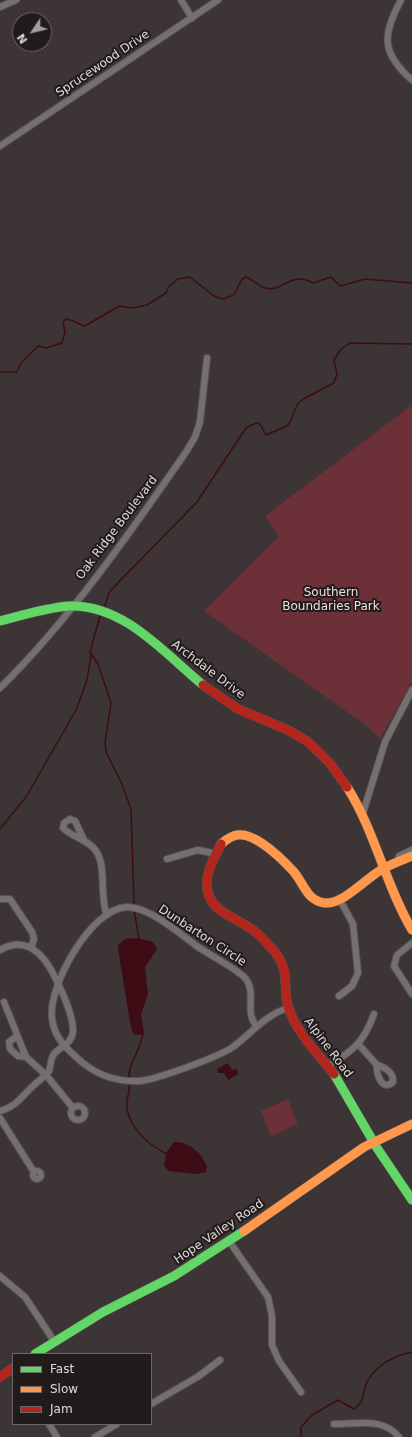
<!DOCTYPE html>
<style>
body{margin:0}
#map{position:relative;width:412px;height:1437px;overflow:hidden;background:#3c3435;font-family:"DejaVu Sans",sans-serif}
canvas{display:block}
.legend{position:absolute;left:12px;top:1353px;width:140px;height:72px;box-sizing:border-box;background:#211b1b;border:1px solid #6e6767;margin:0;padding:5px 7px;list-style:none;font-size:12px;color:#e1d8d8}
.legend li{display:flex;align-items:center;gap:8px;height:20px}
.legend b{width:20px;border:1px solid #6e6767}
.north{position:absolute;left:12px;top:12px;width:40px;height:40px;box-sizing:border-box;background:#211b1b;border:1px solid #6e6767;border-radius:50%;rotate:235deg;font-size:11px;font-weight:700;line-height:16px;text-align:center;color:#e1d8d8}
.north::after{content:'';display:block;margin:auto;width:14px;height:18px;background:#a79f9f;clip-path:polygon(50% 0,100% 100%,50% 72%,0 100%)}
</style>
<div id="map">
<canvas width="412" height="1437"></canvas>
<ul class="legend">
<li><b style="height:5px;background:#63d668"></b>Fast</li>
<li><b style="height:5px;background:#ff974d"></b>Slow</li>
<li><b style="height:5px;background:#b3261e"></b>Jam</li>
</ul>
<div class="north">N</div>
</div>
<script>
const ctx = document.querySelector('canvas').getContext('2d');
ctx.lineJoin = 'round';
function fillPath(path, color) { ctx.fillStyle = color; ctx.fill(path, 'evenodd'); }
function stroke(path, color, width, dash) { ctx.strokeStyle = color; ctx.lineWidth = width; ctx.lineCap = dash ? 'butt' : 'round'; ctx.setLineDash(dash || []); ctx.stroke(path); }
function write(font, color, halo, rows, align = 'center') {
  ctx.font = font + ' "DejaVu Sans",sans-serif'; ctx.lineWidth = 4; ctx.setLineDash([]); ctx.textBaseline = 'middle'; ctx.strokeStyle = halo; ctx.fillStyle = color; for (const [text, x, y, turn = 0] of rows) {
    ctx.save(); ctx.translate(x, y); ctx.rotate((+turn || 0) * Math.PI / 180); ctx.textAlign = isNaN(turn) ? turn : align; if (halo) ctx.strokeText(text, 0, 0); ctx.fillText(text, 0, 0); ctx.restore();
  }
}
fillPath(new Path2D(`
 M412 405V682L380 739 367 726 204 611 279 536 265 516Z
 M288 1099 298 1124 271 1136 261 1111Z`), '#6c3138');
fillPath(new Path2D(`
 M138 938 153 942 157 949 145 967 148 994 141 1014 144 1033 142 1035 134 1034 131 1028 118 949V945L125 939Z
 M228 1063 232 1070 237 1069 238 1074 228 1080 224 1073H218L217 1069Z
 M174 1142C190 1142 200 1152 207 1166L206 1172 196 1174 168 1171 164 1165 166 1153Z`), '#3e0c15');
stroke(new Path2D(`
 M0 372H17L21 363 38 346 46 348 62 343 65 332 63 322 66 319C73 320 78 324 85 326L119 306 132 308 147 305 166 293 169 286 178 279 190 277 214 296 223 299 234 295 242 279 246 277C253 279 259 287 265 288 283 293 290 270 313 283L331 277 340 286 365 279 412 283
 M104 608 110 591 197 502 246 428 256 423 260 424 266 435 287 426 290 422 298 403 305 398 334 383 337 374 334 360 341 349 350 343 412 344
 M90 652 98 664 111 703 105 742 106 752 122 784 131 809 134 905
 M0 829 26 797 76 710 87 680 91 655 90 652 100 616
 M134 909 139 939
 M129 1079C128 1063 141 1050 143 1034
 M129 1083C130 1090 128 1095 127 1101 125 1125 148 1145 167 1154
 M301 1437V1427L312 1415 338 1400 354 1409C366 1400 361 1395 367 1382 376 1365 394 1356 412 1352`), '#3e0c15', 1.5);
const street = new Path2D(`
 M181 0 192 18
 M401 0C382 35 381 53 412 80
 M0 7 16 0
 M0 146 218 0
 M0 688C70 619 130 533 186 452L195 437 200 422 207 358
 M362 816 385 742 412 690
 M84 840 75 821 70 819 64 823 63 828C73 838 88 839 96 851 107 867 99 896 107 915
 M167 859 198 850 216 854
 M397 862 399 856 412 850
 M0 899H10L32 932 34 939 31 948
 M412 943 397 955 394 966 412 994
 M0 950C33 931 51 966 61 990 67 1003 73 1018 73 1031 72 1044 61 1046 54 1054 50 1059 51 1066 49 1071 45 1077 38 1081 33 1086 22 1096 16 1107 0 1111
 M339 996 352 986 358 973 353 924 340 900
 M4 1002 26 1057 46 1075 73 1108
 M256 1026C254 1023 252 1019 251 1015 249 1002 254 990 246 979 238 969 207 954 194 944 178 932 149 907 127 907 91 908 48 986 52 1018 54 1039 68 1050 83 1063 99 1076 119 1082 140 1081 158 1079 218 1057 233 1047 252 1033 265 1015 288 1008
 M17 1036 9 1042 10 1049 18 1056 26 1057
 M359 1045 377 1065C376 1074 382 1092 393 1082 394 1073 385 1067 377 1065
 M328 1066C353 1051 364 1042 374 1014
 M71 1113a7 7 0 1 1 14 0a7 7 0 1 1-14 0Z
 M0 1118 34 1172
 M33 1175a4 4 0 1 1 8 0a4 4 0 1 1-8 0Z
 M229 1241 268 1297 272 1316V1345L279 1361 301 1392
 M0 1276 25 1297 54 1341
 M151 1404 199 1376 220 1360
 M49 1424 57 1437
 M334 1424C358 1424 383 1417 399 1437
 M95 1437 117 1424`);
const fast = new Path2D(`
 M0 621C23 615 45 608 69 606 124 604 164 653 203 685
 M334 1074 377 1148 412 1200
 M35 1354 103 1312 174 1276 244 1231`);
const slow = new Path2D(`
 M347 787C375 831 385 884 412 930
 M221 844C226 840 230 836 237 835 255 832 282 859 294 872 304 884 307 901 325 903 344 904 365 879 381 870 391 864 402 860 412 856
 M244 1231 364 1147 412 1124`);
const jam = new Path2D(`
 M203 685 238 709 288 730 307 741 329 762 347 787
 M221 844C213 860 201 880 210 898 219 917 248 921 262 938 271 947 281 957 284 970 287 983 284 997 289 1009 297 1033 318 1054 334 1074
 M0 1377 13 1368`);
stroke(street, '#595152', 8);
stroke(fast, '#595152', 10);
stroke(slow, '#595152', 10);
stroke(jam, '#595152', 10);
stroke(street, '#756f6f', 6);
stroke(fast, '#63d668', 9);
stroke(slow, '#ff974d', 9);
stroke(jam, '#b3261e', 9);
write('12px', '#e1d8d8', '#211b1b', [
 ["Sprucewood Drive",103,64,-34],
 ["Oak Ridge Boulevard",117,528,-53],
 ["Archdale Drive",208,670,37],
 ["Dunbarton Circle",202,936,33],
 ["Alpine Road",328,1048,53],
 ["Hope Valley Road",219,1232,-34]
]);
write('12px', '#f4dcdd', '#211b1b', [
 ["Southern",331,593],
 ["Boundaries Park",331,607]
]);
</script>
